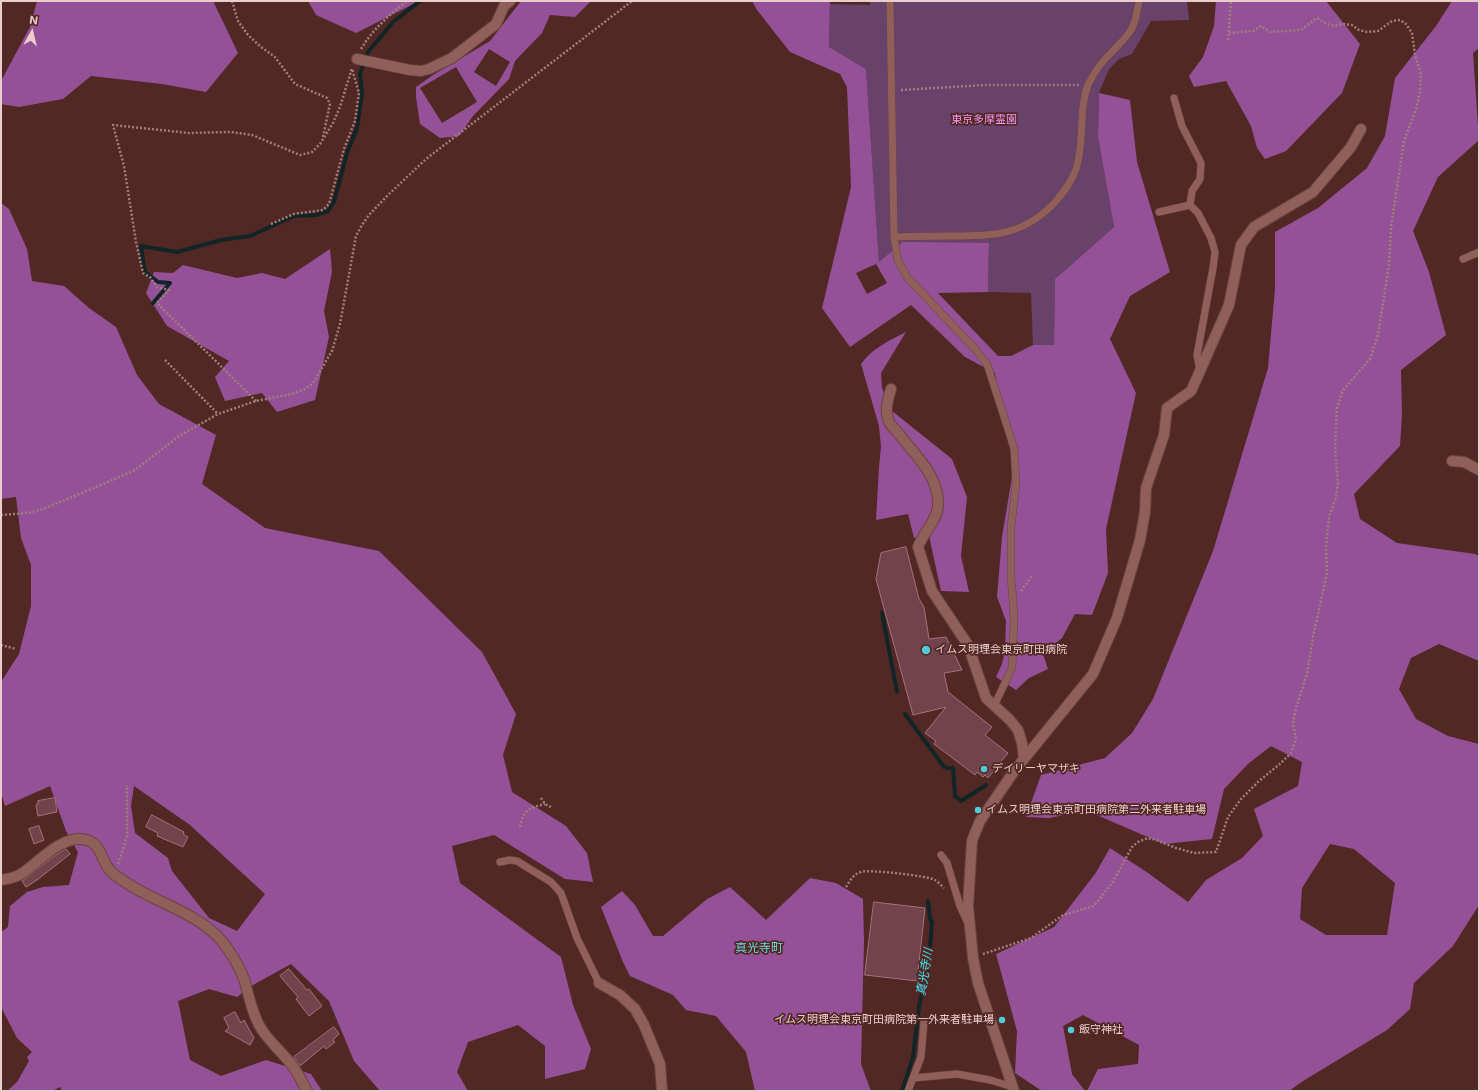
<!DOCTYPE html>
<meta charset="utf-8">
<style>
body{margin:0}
#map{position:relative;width:1480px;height:1092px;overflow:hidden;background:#522824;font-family:Inter,sans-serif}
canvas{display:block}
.frame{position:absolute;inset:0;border:2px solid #eacecb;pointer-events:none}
.north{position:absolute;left:12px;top:12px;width:40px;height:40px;-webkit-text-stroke:3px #522824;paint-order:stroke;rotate:8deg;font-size:11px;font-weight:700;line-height:16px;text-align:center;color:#eacecb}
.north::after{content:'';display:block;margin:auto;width:14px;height:18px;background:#eacecb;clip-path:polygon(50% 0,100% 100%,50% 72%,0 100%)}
</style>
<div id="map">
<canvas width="1480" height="1092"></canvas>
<div class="frame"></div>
<div class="north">N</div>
</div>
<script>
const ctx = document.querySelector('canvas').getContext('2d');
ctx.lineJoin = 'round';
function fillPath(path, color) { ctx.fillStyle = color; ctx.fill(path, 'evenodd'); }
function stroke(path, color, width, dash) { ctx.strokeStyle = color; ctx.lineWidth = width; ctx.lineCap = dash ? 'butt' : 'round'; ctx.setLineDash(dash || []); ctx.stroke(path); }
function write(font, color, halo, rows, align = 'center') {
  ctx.font = font + ' Inter,"Noto Sans JP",sans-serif'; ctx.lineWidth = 3.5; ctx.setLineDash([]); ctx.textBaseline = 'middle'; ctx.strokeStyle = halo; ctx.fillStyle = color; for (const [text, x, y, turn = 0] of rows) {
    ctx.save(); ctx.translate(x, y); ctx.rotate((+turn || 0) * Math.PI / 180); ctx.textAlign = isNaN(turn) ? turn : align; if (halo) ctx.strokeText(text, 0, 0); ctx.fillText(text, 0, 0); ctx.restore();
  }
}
fillPath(new Path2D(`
 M870 1H1187L1189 20 1151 21 1132 54 1119 59 1109 69 1099 93 1098 137 1114 227 1055 279 1054 345H1033L1031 293 988 292 989 243 879 262 866 69 829 47 830 4 870 5Z`), '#69426b');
fillPath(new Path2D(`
 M37 1H213L238 53 206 92 162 84 91 76 63 99 19 107 1 104V81L30 27Z
 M308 1H419L356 33 316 15Z
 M521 1H591L575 17 550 15 542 33 515 61 509 79 473 116 459 136 440 138 420 124 416 97V87L433 75 490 41ZM489 49 510 62 496 86 474 72ZM456 67 477 102 442 123 420 88Z
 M752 1H830L829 47 866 69 879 262 903 242 989 243 988 292 938 293 998 356H1011L1033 345H1054L1055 279 1114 227 1098 137 1099 93 1130 100 1137 162 1170 272 1130 296 1110 339 1136 393 1106 529 1108 573 1092 615 1075 614 1062 638 1043 654 1048 669 1029 678 1016 690 996 677 1002 664 1005 651 1006 621 997 597 1002 537 1014 465 999 406 995 373 965 357 911 305 850 347 822 308 851 187 847 87 840 74 790 52 757 10ZM876 264 887 283 867 294 856 273Z
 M1216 1H1326L1360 44 1342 93 1286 151 1265 159 1257 148 1251 126 1226 81 1194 87 1189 76 1203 57 1214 26Z
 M1452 1H1479V48L1473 53 1479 140 1438 177 1413 231 1429 272 1446 335 1401 370 1402 415 1400 446 1354 494 1360 519 1397 543 1475 554 1479 556V661L1439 644 1411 658 1399 689 1416 719 1448 736 1479 744V905L1453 946 1414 983 1410 1009 1387 1030 1303 1081 1289 1091H1087L1098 1069 1138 1064 1139 1045 1083 1015 1063 1026 1072 1074 1085 1091H1042L1015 1073 1017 1031 996 954 1054 927 1095 874 1110 848 1148 873 1188 902 1206 880 1242 858 1263 836 1254 809 1298 786 1302 762 1271 746 1248 764 1224 789 1212 839 1164 844 1092 813 1076 812 1050 818 1026 817 1041 775 1105 758 1132 733 1153 699 1213 551 1268 368 1275 289V232L1318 208 1367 168 1385 136 1395 78 1436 26ZM1330 844 1354 849 1395 883 1387 935H1326L1300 919 1302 888Z
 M1 203 9 209 27 249 32 281 64 286 89 308 116 327 137 375 159 404 216 435 202 484 265 528 379 551 482 652 516 714 503 755 512 792 566 826 587 853 593 882 565 879 494 835 452 846 460 883 561 957 573 1005 591 1049 585 1069 545 1079V1046L518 1025 468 1042 457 1072 468 1091H380L354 1061 329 1001 291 964 253 985 237 997 209 989 178 1001 190 1060 221 1076 266 1060 311 1074 322 1091H62L60 1087 52 1091H7L17 1082 29 1061 27 1057 32 1052 17 1038 1 1007V932L8 927 10 906 27 892 43 887 69 885 78 852 66 831 50 786 5 806 1 792V682L19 654 31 606V565L21 538 16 497 1 499ZM134 786 190 825 265 894 237 931 209 918 172 871 168 858 135 833 131 806Z
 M330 249 332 272 324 311 329 337 315 400 277 412 262 393 225 401 215 377 229 361 167 326 146 293 154 272 173 273 183 265 237 278 262 273 285 279Z
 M906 332 881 373 882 388 892 411 952 459 967 497 961 556 969 592 941 591 929 536 914 538 908 514 876 520 879 467 881 447 879 426 861 364C872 348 889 341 906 332Z
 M810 878 836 883 863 899 864 941 861 1064 871 1091H755L746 1052 716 1016 686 1010 673 995 630 976 623 962 601 907 622 891 635 905 653 936H663L707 899 730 887 766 920Z`), '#955198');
stroke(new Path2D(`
 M153 303 170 283 158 282 145 272 141 246 177 252 221 240 250 236 294 216 316 215 328 211 334 202 347 153 357 128 362 94 360 74 368 52 393 22 420 1
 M882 613 897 692
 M905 714 944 767 948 768H953L955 796 961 801
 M961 801 986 785
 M902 1091 913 1057 919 1006 929 962 932 921 930 919 928 901`), '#112527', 4);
const building = new Path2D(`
 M906 547 919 599 924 607 929 639 946 637 962 670 944 673 948 692 992 727 985 735 1008 753 988 778 985 775 983 777 977 772 975 775 934 744 936 741 925 733 946 707 913 715 876 579 881 553Z
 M55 798 57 812 38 816 36 805 38 804V801Z
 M152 815 184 832 183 834 188 837 183 847 157 836 158 833 146 827Z
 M39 826 44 840 34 844 29 829Z
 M66 849 70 854 37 880 26 887 22 881 53 857Z
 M874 902 925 908 917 981 865 975Z
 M289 969 307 990 309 989 322 1006 309 1016 296 999 298 997 280 976Z
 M235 1012 241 1023 244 1020 254 1038 250 1045 225 1031 229 1028 224 1018Z
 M334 1027 339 1034 333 1040 335 1042 326 1049 324 1046 300 1066 294 1057Z`);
fillPath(building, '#71434d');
stroke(building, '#a4727c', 1);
const lane = new Path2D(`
 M890 1 894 237 898 261 907 277 976 350 987 364 1014 448 1016 484 1011 527V578L1013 601 1014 621 1012 668 994 706
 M1174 98 1182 126 1201 163 1200 179 1192 191 1190 205
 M1190 205 1198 213 1211 238 1215 252 1213 268 1197 355 1200 371
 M1159 212 1190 205
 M894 237C913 236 933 236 952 236 995 236 1026 235 1057 200 1065 190 1072 181 1076 169 1085 142 1078 112 1088 85 1094 72 1102 61 1113 51 1119 44 1126 38 1131 30 1136 22 1137 11 1139 1
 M1463 259 1479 252
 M941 855 947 863 960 906 968 923
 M500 862 510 860 517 861 551 882 561 893 577 938 599 983
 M913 1078 957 1074 990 1080 1013 1087
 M908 1091 921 1057 924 1022`);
const street = new Path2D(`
 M357 59 410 70 421 71 429 69 452 58 496 24 504 6 510 1
 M891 389C888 399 885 409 888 419 889 425 896 430 899 434 915 455 940 477 938 506 937 521 923 533 918 547L932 591 968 645 986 698 1010 720 1018 730 1022 743 1024 759
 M1452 461 1464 462 1479 470
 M1 880C8 879 15 878 21 874 38 863 59 838 80 839 101 840 99 856 109 869 111 872 115 875 118 877 150 902 193 909 221 940 230 951 239 966 244 979 249 995 251 1010 259 1025 267 1040 281 1051 292 1065 298 1073 302 1082 307 1091
 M599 983 620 995 635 1009 644 1025 660 1064 662 1091
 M1014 1091 978 983 973 958 968 906 972 841 975 833 980 821 1015 770 1093 674 1117 618 1140 540 1145 512 1146 488 1164 435 1167 408 1191 391 1200 371 1229 305 1241 245 1254 227 1313 192 1351 147 1361 129`);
stroke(lane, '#684441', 8);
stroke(street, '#684441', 12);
stroke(new Path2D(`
 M232 1 238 21 248 35 261 47 275 57 295 84 327 98 330 104 323 137
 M758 1H759
 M1228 40 1231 1
 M361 49C373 29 389 15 407 1
 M901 90 986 85H1079
 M271 224 294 214 323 210 329 204 344 149 355 121 359 93 352 69
 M165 360 218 414
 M256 401 157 303 169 290 157 287 150 277 143 273 136 242 124 166 113 125 189 133 231 132 252 135 300 155 312 152 320 144 333 123 340 107 352 68
 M1 515 28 513 43 509 94 488 135 470 179 436 218 414 256 401 292 394 305 389 313 383 332 351 340 324 356 236 362 225 369 215 387 196 426 159 632 1
 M1021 591 1032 576
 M1 645 16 649
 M541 798 545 804 551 807
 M520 827C523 810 529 808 545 804
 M118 864 127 836V785
 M846 887C850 881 853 874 861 872 867 869 929 876 935 880 938 882 941 885 944 888
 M983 954 1031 938 1063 915 1094 906 1112 883 1132 847 1138 842 1148 838 1156 840 1176 848 1194 853 1216 852 1228 817 1241 799 1259 781 1281 763 1291 753 1296 739 1293 723 1296 708 1307 674 1313 637 1327 573 1326 547 1329 517 1336 497 1338 483 1335 447 1337 408 1343 390 1370 359 1378 335 1389 265 1391 227 1404 141 1417 106 1420 91 1421 74 1415 55 1412 33 1406 24 1400 20 1392 21 1378 31 1367 32 1359 30 1352 25 1343 24 1334 26 1327 24 1317 18 1301 30 1270 32 1261 26 1253 31 1229 33`), '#a17e7b', 2.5, [2, 2]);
stroke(lane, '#905f5a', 7);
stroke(street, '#905f5a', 10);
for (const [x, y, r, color] of [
 [926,650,5,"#52cbd9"],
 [984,769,4,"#52cbd9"],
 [978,810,4,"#52cbd9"],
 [1002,1020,4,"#52cbd9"],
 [1071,1030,4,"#52cbd9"]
]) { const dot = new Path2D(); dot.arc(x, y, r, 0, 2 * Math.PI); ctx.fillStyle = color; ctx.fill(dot); stroke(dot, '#522824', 1.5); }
write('11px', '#f397f6', '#522824', [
 ["東京多摩霊園",984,120]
]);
write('11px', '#eacecb', '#522824', [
 ["イムス明理会東京町田病院",935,650],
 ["デイリーヤマザキ",992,769],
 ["イムス明理会東京町田病院第二外来者駐車場",986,810],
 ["イムス明理会東京町田病院第一外来者駐車場",994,1020,"right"],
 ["飯守神社",1079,1030]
], 'left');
write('12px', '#6ed9e6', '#522824', [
 ["真光寺町",759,948]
]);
write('italic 12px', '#43e2f4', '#522824', [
 ["真光寺川",925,972,-81]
]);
</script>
